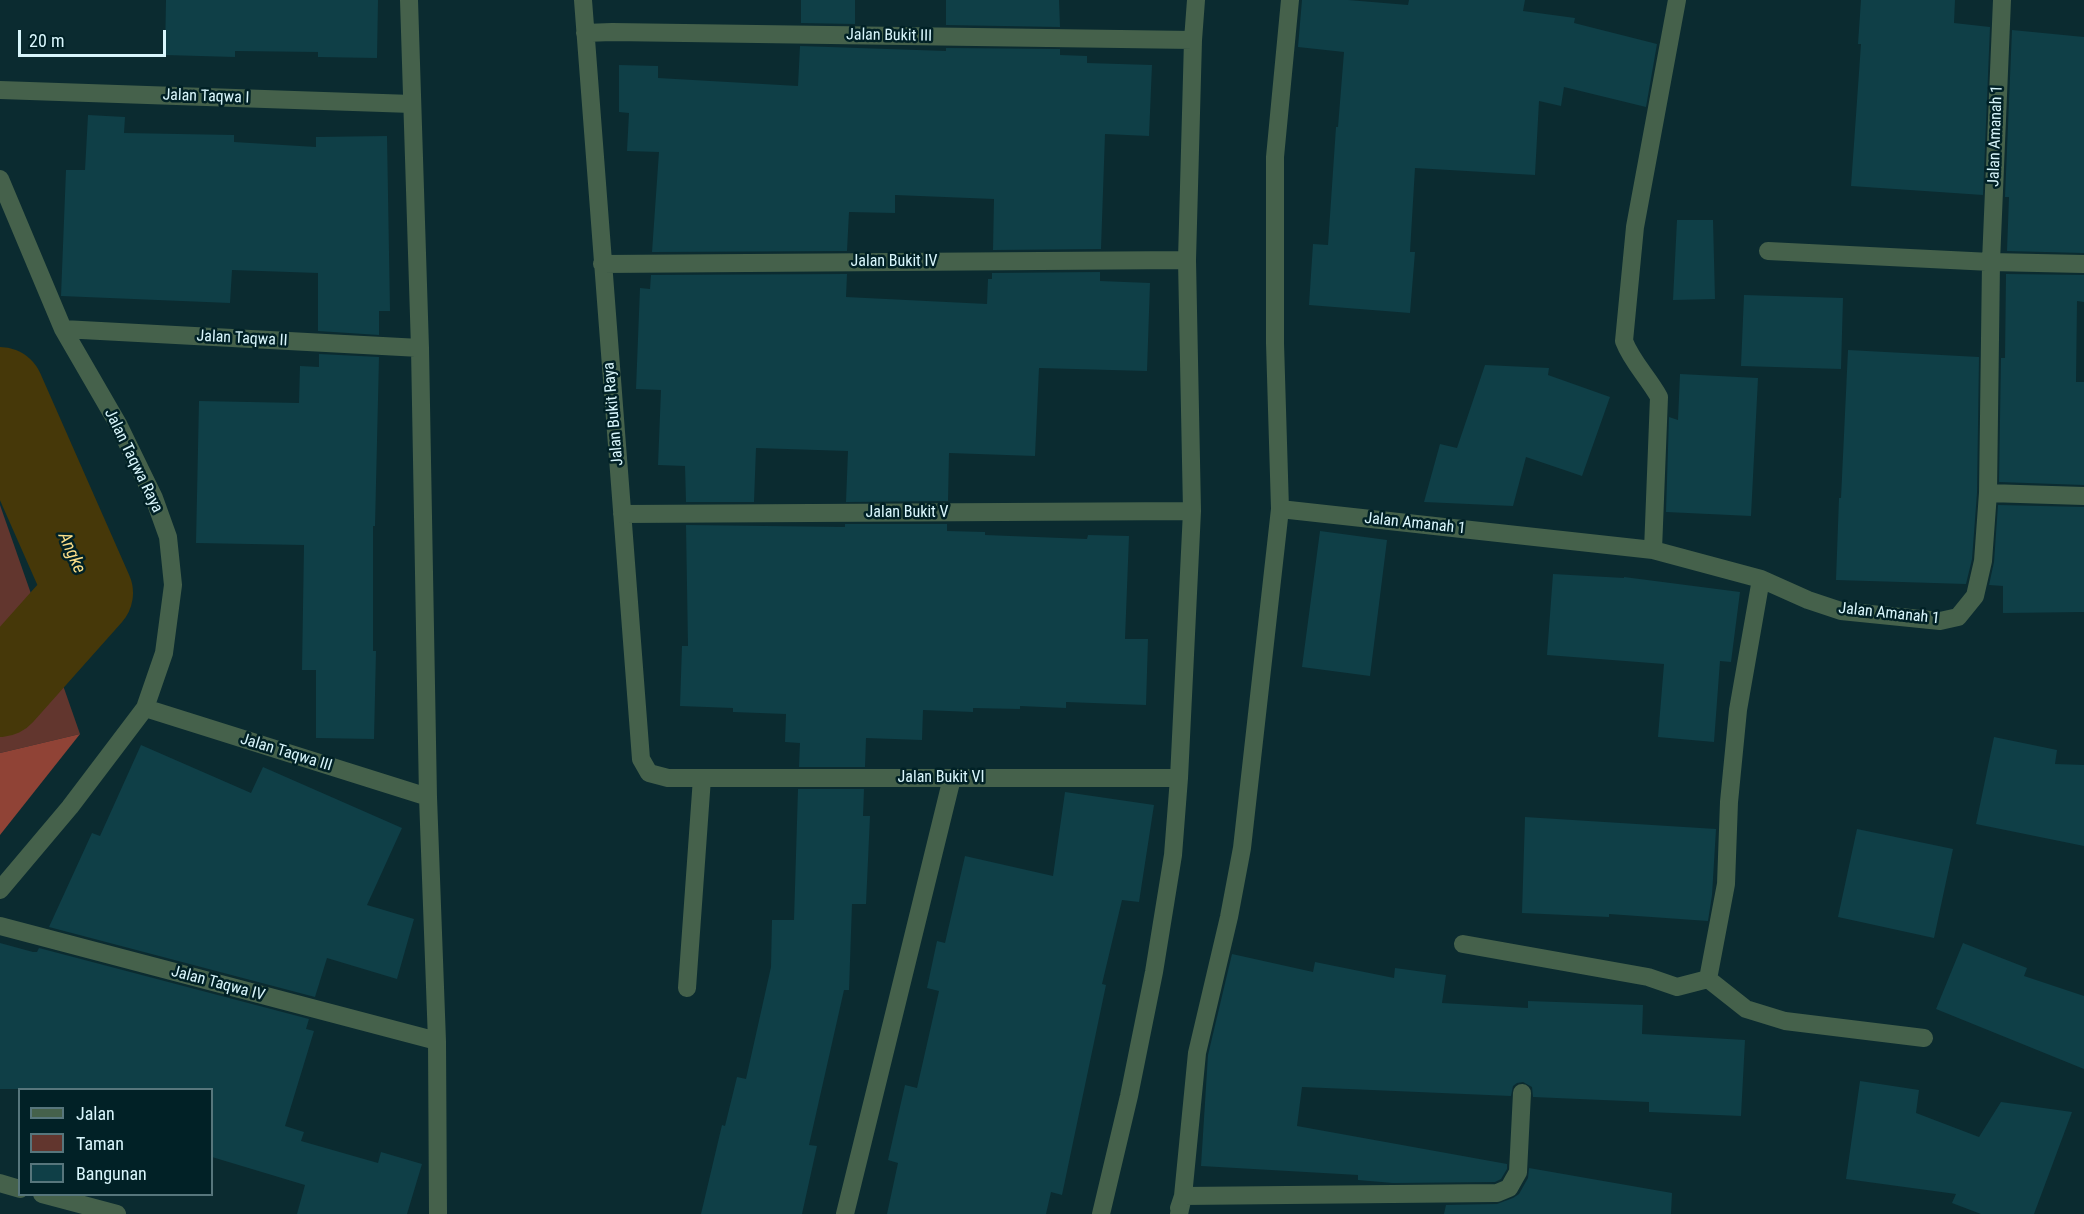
<!DOCTYPE html>
<style>
body{margin:0}
#map{position:relative;width:2084px;height:1214px;overflow:hidden;background:#0b2b30;font-family:"Roboto Condensed",sans-serif}
canvas{display:block}
.legend{position:absolute;left:18px;top:1088px;width:195px;height:108px;box-sizing:border-box;background:#012126;border:2px solid #57767c;margin:0;padding:8px 10px;list-style:none;font-size:18px;color:#d9f6fc}
.legend li{display:flex;align-items:center;gap:12px;height:30px}
.legend b{width:30px;border:2px solid #57767c}
.scale{position:absolute;left:18px;top:30px;width:148px;height:27px;box-sizing:border-box;border:3px solid #d9f6fc;border-top:0;padding-left:8px;font-size:18px;line-height:21px;white-space:nowrap;color:#d9f6fc;-webkit-text-stroke:4px #012126;paint-order:stroke}
</style>
<div id="map">
<canvas width="2084" height="1214"></canvas>
<ul class="legend">
<li><b style="height:8px;background:#45614b"></b>Jalan</li>
<li><b style="height:16px;background:#62362e"></b>Taman</li>
<li><b style="height:16px;background:#0f3f47"></b>Bangunan</li>
</ul>
<div class="scale">20 m</div>
</div>
<script>
const ctx = document.querySelector('canvas').getContext('2d');
ctx.lineJoin = 'round';
function fillPath(path, color) { ctx.fillStyle = color; ctx.fill(path, 'evenodd'); }
function stroke(path, color, width, dash) { ctx.strokeStyle = color; ctx.lineWidth = width; ctx.lineCap = dash ? 'butt' : 'round'; ctx.setLineDash(dash || []); ctx.stroke(path); }
function write(font, color, halo, rows, align = 'center') {
  ctx.font = font + ' "Roboto Condensed",sans-serif'; ctx.lineWidth = 5; ctx.setLineDash([]); ctx.textBaseline = 'middle'; ctx.strokeStyle = halo; ctx.fillStyle = color; for (const [text, x, y, turn = 0] of rows) {
    ctx.save(); ctx.translate(x, y); ctx.rotate((+turn || 0) * Math.PI / 180); ctx.textAlign = isNaN(turn) ? turn : align; if (halo) ctx.strokeText(text, 0, 0); ctx.fillText(text, 0, 0); ctx.restore();
  }
}
fillPath(new Path2D(`
 M0 505 80 734 0 753Z`), '#62362e');
fillPath(new Path2D(`
 M80 734 0 835V753Z`), '#904336');
stroke(new Path2D(`
 M0 391 89 593 0 693`), '#463809', 88);
fillPath(new Path2D(`
 M166 0H378L377 58 318 57V52L235 51V57L165 55Z
 M801 0H855V24L801 23Z
 M946 0H1059L1060 27 946 25Z
 M1302 0H1348L1408 5 1409 0H1525L1523 11 1575 18 1574 23 1657 44 1646 107 1564 87 1561 106 1539 101 1535 175 1415 168 1410 252H1415L1410 313 1309 305 1313 244 1328 245 1336 127H1338L1344 52 1298 47Z
 M1861 0H1955L1954 23 1990 27 1983 195 1851 186 1861 44H1858Z
 M2012 30 2084 37V253L2007 251 2009 197H2005Z
 M800 46 946 51V48L1060 49V55L1087 56V63L1152 65 1149 136 1105 134 1101 249 993 250 994 199 895 195V213L849 212 847 251 652 252 659 152 627 151 629 113 619 112V65L658 66V78L798 86Z
 M88 115 125 117 124 133 234 135V142L316 147V137L387 136 390 311H379V335L318 331V273L232 270 230 303 61 296 66 170H85Z
 M1677 220H1713L1715 299 1673 300Z
 M1100 272V281L1150 283 1147 371 1039 368 1035 456 949 453 948 501 846 502 848 451 756 448 754 502H686L685 466 658 465 661 390 636 389 640 288 650 289 651 275 847 274 846 297 987 304 988 279H992V273Z
 M2006 274 2084 275V302L2077 301 2076 382H2084V485L1999 482 2001 358H2005Z
 M1744 295 1843 298 1841 369 1741 366Z
 M1848 350 1979 357 1977 493 1972 559 1966 584 1836 580 1839 498H1841Z
 M319 354 379 357 375 526H373V651H376L374 739 316 738V670H302L304 545 196 543 199 401 299 403 300 366 319 367Z
 M1485 365 1549 368 1548 375 1610 397 1582 476 1526 457 1513 506 1424 502 1440 444 1457 448Z
 M1680 374 1758 378 1751 516 1666 512 1669 417 1678 420Z
 M1998 505 2084 507V612L2003 613V586L1989 585 1994 562Z
 M845 524H947V531L985 532V535L1087 539 1088 535 1129 536 1125 639H1148L1146 705 1066 702V708L1020 706V709L973 708V712L923 710 922 740 866 738 865 767H799L800 743 785 742 786 714 733 712V708L680 706 682 646H688L686 525 845 527Z
 M1320 531 1387 540 1370 676 1302 667Z
 M1553 574 1624 578V577L1740 592 1731 662 1720 661 1714 742 1658 737 1664 664 1547 655Z
 M1994 737 2057 750 2055 764 2084 765V846L1976 824Z
 M141 745 251 793 263 767 402 828 367 905 414 919 397 979 327 958 315 997 49 927 92 833 100 836Z
 M798 789H864L863 816H870L866 904H852L849 990H844L809 1145 817 1146 802 1214H701L722 1125 725 1126 737 1077 746 1079 771 967 772 920H794Z
 M1065 792 1154 805 1139 902 1122 900 1102 984 1106 985 1062 1195 1051 1192 1046 1214H887L898 1163 888 1160 905 1085 917 1088 939 991 927 988 937 941 945 943 965 856 1053 876Z
 M1525 817 1716 829 1712 895 1708 921 1609 914V917L1522 913Z
 M1857 829 1953 849 1934 938 1838 917Z
 M0 943 33 952H37L39 948 309 1019 306 1029 314 1031 285 1126 304 1132 301 1141 378 1163 381 1152 422 1164 407 1214H297L305 1185 212 1157V1089H0Z
 M1963 943 2027 968 2024 976 2084 996V1069L1936 1009Z
 M1232 954 1313 972 1315 962 1394 978 1395 968 1446 975 1442 1003 1528 1008V1001L1643 1005 1642 1034 1745 1040 1741 1116 1649 1112V1102L1533 1097 1532 1087 1523 1082 1517 1083 1513 1086 1511 1096 1302 1087 1297 1126 1507 1164V1169L1501 1179 1495 1182 1393 1183 1358 1180V1175L1201 1166 1208 1055Z
 M1860 1081 1919 1090 1916 1113 1979 1137 2001 1102 2072 1112 2034 1214H1981L1952 1203 1956 1194 1846 1179Z
 M1529 1168 1672 1193 1671 1214H1444L1446 1205 1497 1204 1513 1198 1519 1194 1528 1178Z`), '#0f3f47');
stroke(new Path2D(`
 M409 0 420 348 428 797 437 1041 438 1214
 M583 0 641 759 649 773 668 778H1179
 M585 33 612 32 1193 40
 M0 90 412 104
 M0 179 63 329 118 424 154 498 168 537 173 585 164 653 145 708 70 807 0 890
 M1768 251 1991 262 2084 264
 M602 264 1187 260
 M63 329 420 348
 M1988 493 2084 496
 M1280 509 1653 550 1761 579 1808 600 1841 611 1940 621 1958 617 1975 596 1983 561 1988 493 1991 262 2002 0
 M622 514 1192 511
 M1653 550 1659 397C1648 377 1632 362 1624 341L1635 227 1677 0
 M145 708 428 797
 M0 926 437 1041
 M1463 944 1648 977 1677 987 1708 979 1726 884 1729 802 1738 710 1761 579
 M1708 979 1746 1009 1785 1021 1924 1038
 M687 988 702 778
 M0 1183 20 1189
 M42 1194 117 1214
 M1179 1208 1183 1196 1497 1193 1509 1188 1518 1172 1522 1093
 M845 1214 952 778
 M1101 1214 1129 1096 1154 972 1173 855 1179 778 1192 511 1187 260 1193 40 1196 0
 M1179 1214 1183 1196 1197 1053 1229 917 1242 848 1280 509 1275 343V157L1290 0`), '#45614b', 18);
write('16px', '#d9f6fc', '#012126', [
 ["Jalan Bukit III",889,36,1],
 ["Jalan Taqwa I",206,97,2],
 ["Jalan Amanah 1",1996,136,-88],
 ["Jalan Bukit IV",894,262],
 ["Jalan Taqwa II",242,339,3],
 ["Jalan Bukit Raya",614,414,-95],
 ["Jalan Taqwa Raya",133,461,64],
 ["Jalan Bukit V",907,513],
 ["Jalan Amanah 1",1415,524,6],
 ["Jalan Amanah 1",1889,614,6],
 ["Jalan Taqwa III",286,753,17],
 ["Jalan Bukit VI",941,778],
 ["Jalan Taqwa IV",218,984,15]
]);
write('italic 18px', '#f9dd88', '#012126', [
 ["Angke",71,553,66]
]);
</script>
